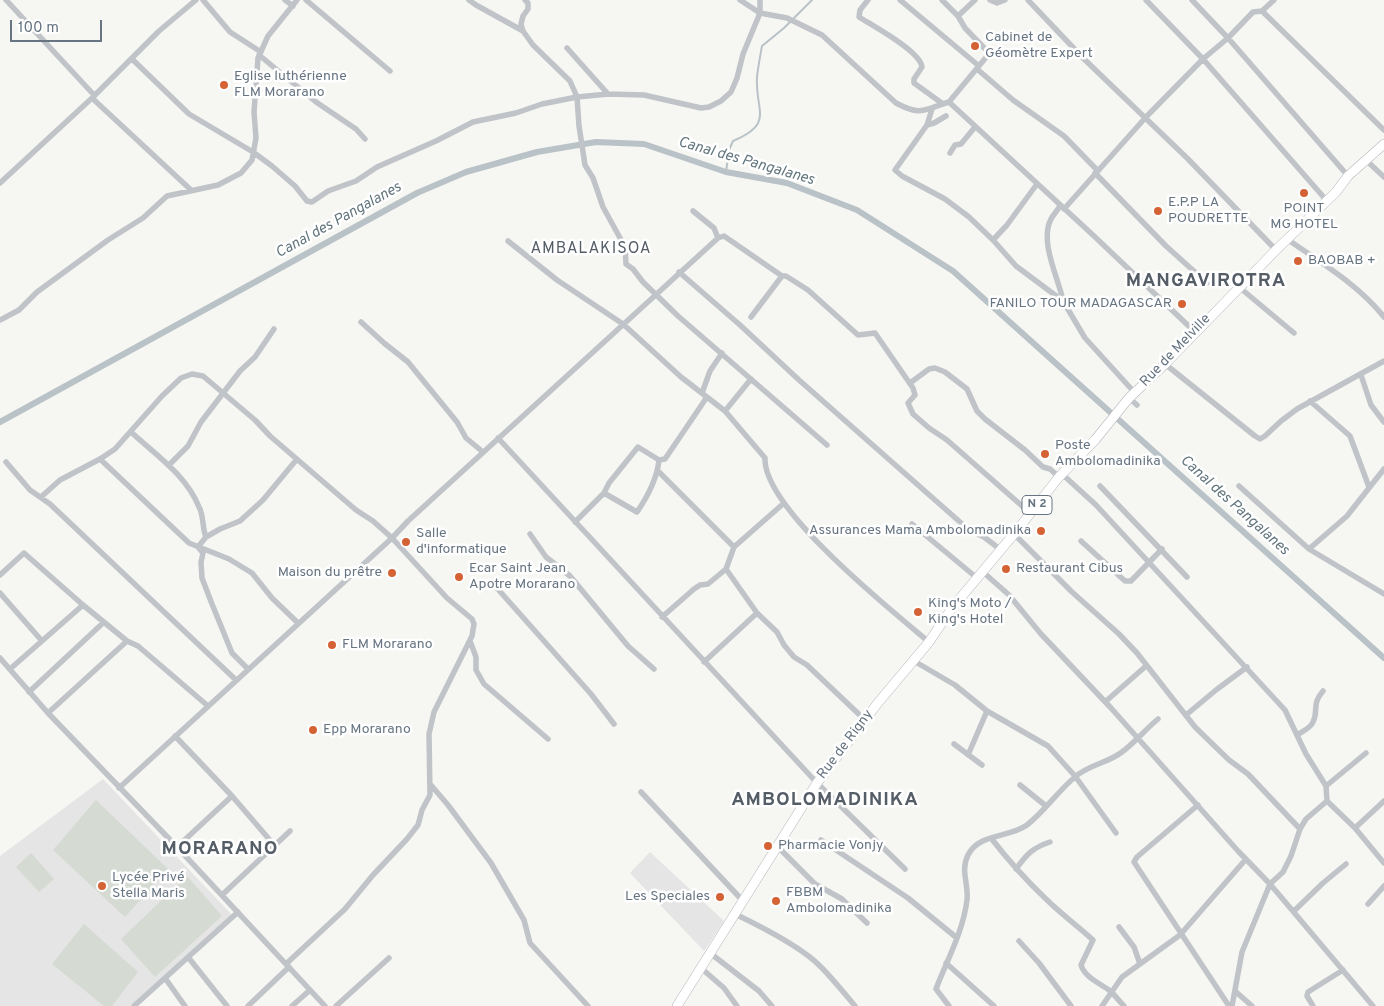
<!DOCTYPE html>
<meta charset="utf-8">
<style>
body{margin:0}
#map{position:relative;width:1384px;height:1006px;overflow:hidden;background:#f6f6f3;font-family:Overpass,sans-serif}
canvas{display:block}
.scale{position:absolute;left:10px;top:20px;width:92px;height:22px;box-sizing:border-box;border:2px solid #677582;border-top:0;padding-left:6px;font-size:15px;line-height:18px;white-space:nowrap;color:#677582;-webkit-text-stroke:4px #fff;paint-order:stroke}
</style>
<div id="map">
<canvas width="1384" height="1006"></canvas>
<div class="scale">100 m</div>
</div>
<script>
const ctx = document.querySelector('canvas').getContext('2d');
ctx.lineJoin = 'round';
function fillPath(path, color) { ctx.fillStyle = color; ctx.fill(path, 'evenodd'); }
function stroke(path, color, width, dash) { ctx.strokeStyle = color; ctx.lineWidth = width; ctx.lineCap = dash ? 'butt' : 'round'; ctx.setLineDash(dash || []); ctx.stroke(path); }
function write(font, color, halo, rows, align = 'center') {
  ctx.font = font + ' Overpass,sans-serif'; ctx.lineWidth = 5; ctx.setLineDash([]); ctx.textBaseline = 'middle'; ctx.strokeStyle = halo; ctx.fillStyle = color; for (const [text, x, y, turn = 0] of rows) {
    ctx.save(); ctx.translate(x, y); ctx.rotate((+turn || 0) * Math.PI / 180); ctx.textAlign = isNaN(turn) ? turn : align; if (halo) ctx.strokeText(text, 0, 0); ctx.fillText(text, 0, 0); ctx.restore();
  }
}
fillPath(new Path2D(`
 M103 779 233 916 130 1006H0V856Z
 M650 852 724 921 704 951 630 873Z`), '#e4e5e4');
fillPath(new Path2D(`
 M96 800 168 869 125 917 53 850Z
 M31 853 54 879 39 892 16 867Z
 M187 876 222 916 155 977 121 939Z
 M84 924 138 972 112 1006H104L52 964Z`), '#d5dbd3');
stroke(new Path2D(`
 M726 172 729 150 733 141C775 123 755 112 757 77 758 67 760 57 762 46L784 28 812 0`), '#b9c2c7', 2);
stroke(new Path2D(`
 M0 422 417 193 466 172 537 152 596 142 644 144 726 172 787 183 857 210 953 271 1384 658`), '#b9c2c7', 6);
const primary = new Path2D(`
 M677 1006 817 783 877 704 929 642 952 608 1014 534 1059 477 1095 440 1129 398 1165 364 1276 250 1336 192 1348 176 1384 144`);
stroke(primary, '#b3b7bb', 10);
stroke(new Path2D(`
 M6 0 94 95
 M203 0 230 32 261 52
 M285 0 293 6
 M306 0 390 71
 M469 0 476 5 523 31
 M525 0 528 3V9L523 16 521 24 523 31 533 45 570 81 577 97 579 126 585 165 593 178 603 207 625 247 626 264 633 269 643 282 678 316 827 445
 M740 0 760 13 787 18 822 35 896 103C922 117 924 109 949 102L1094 236 1195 332
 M868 0 860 10 859 17C873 26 920 51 922 67L914 79V83L943 104
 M900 0 979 66
 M942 0 958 16
 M990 0 997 3 1005 0
 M1028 0 1083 58 1188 159 1276 250
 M1146 0 1203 59 1327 201
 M1192 0 1228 38 1348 176
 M1262 11 1274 0
 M567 48 608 94
 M259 55 316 102 356 129 365 139
 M132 59 189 114 253 152 272 166 295 186 307 201 312 202 328 191 356 181 377 167 436 141 473 122 516 113 542 104 577 97 608 94 644 95 701 108 709 107 721 101 731 92 737 78 743 54 760 13V0
 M977 69 1013 100 1064 136 1098 171
 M92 98 191 190
 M949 102 988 55V52L965 28 958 16 975 0
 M946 116 934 123 927 125 895 170 902 176 945 199 969 217 993 240 1016 266 1063 301 1085 338 1135 393
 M927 125 932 109
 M950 153 955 145 961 144 975 127
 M1367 161 1384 177
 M1095 173 1166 246 1207 283
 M0 183 92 98 159 31 196 0
 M1060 206C1057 211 1053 215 1051 219 1039 242 1059 279 1063 301
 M1064 209 1146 117 1203 59 1228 38 1253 12 1262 11 1384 130
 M693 211 714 228 718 238
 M1287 239C1320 262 1359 285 1384 317
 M993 240 1007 225 1037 184
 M508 241 557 280 623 324 681 377 725 411 765 458C763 508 891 610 929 642
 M679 272 740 325 799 380 969 530 984 537 1001 550
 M1239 287 1294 333
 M751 317 782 276
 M0 320 19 310 37 292 108 240 143 218 167 196 218 185 241 173 252 160 256 138 254 112 258 58 268 36 297 0
 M361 322 384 343 408 362 457 422 466 438 483 452
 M1165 364 1255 436 1260 439 1265 436 1281 421 1297 409 1384 361
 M1361 375 1371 405 1384 422
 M910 383 929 369 935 368 945 372 967 389 977 411 985 419 1025 450 1043 467 1050 469 1059 477
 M702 393 710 371 722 353
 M1129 398 1137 405
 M1310 401 1350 436 1369 487
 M725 411 751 379
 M131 432C156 455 186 475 199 507 204 516 202 528 206 537
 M498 438 817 783 905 869
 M100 459 189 543 229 559 252 573 272 598 298 623
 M6 462 30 490 50 504 236 680
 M169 465 188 446 201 422 240 371 255 357 274 329
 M658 471 734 547
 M1062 474 1096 505 1285 710 1306 754 1326 786 1327 801 1355 828 1384 863
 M1100 486 1187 577
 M1239 486 1309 549 1384 594
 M604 493 637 512C648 496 657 479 659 460
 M41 497 60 480 100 459 115 449 162 396 181 378 192 374 203 376 255 420 270 436 356 510 373 521 392 538 447 598 472 619 474 624 472 636 434 712 429 734 430 795 422 810 418 825 407 839 373 875 345 909 286 964
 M575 522 604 493 609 483 638 447 659 460 665 459 707 397
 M912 524 977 578
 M530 534 546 557 570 576 628 646 654 669
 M1014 534 1072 592 1119 634 1137 653 1195 727 1229 760 1248 774 1300 829
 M1081 541 1125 581H1131L1162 549
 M1309 549 1347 516 1384 469
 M726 569 757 613 777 632 784 645 794 657 807 665 865 720
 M983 572 1009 595 1041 634 1111 708 1238 851 1270 884 1373 1006
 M0 575 24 553 83 605 127 641 48 713
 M496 587 591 694 614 724
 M0 593 42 641
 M662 617 694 589 700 585 708 584 726 569 734 547 784 503
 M127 641 138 646 208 706
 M470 641 476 657V670L484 684 548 739
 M0 658 48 713 177 847 325 1006
 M914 661 955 685 987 711 1048 746 1075 776 1116 833
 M704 662 757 613
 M10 669 83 605
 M248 669 232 653 212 604 202 578 201 562 203 553 198 547 206 537 220 529 240 521 263 500 297 459
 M29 692 104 622
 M1105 702 1146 666
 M1186 715 1216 690 1247 667
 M1297 735C1303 731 1311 728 1313 722 1319 710 1311 705 1323 691
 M175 736 232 796 275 846
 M954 744 982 765
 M968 755 987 711
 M430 784 448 805 491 863 524 920 530 943 588 1006
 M1020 785 1046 806
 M1326 786 1366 753
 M119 788 392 538 408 521 718 238 724 236 782 276H786L808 290 858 335 875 333 913 388 915 395 908 403 913 414 929 428 947 440 1030 513
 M641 792 743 901
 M1198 805 1137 857 1134 862 1229 1006
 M1355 828 1384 801
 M991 838C1008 860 1026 880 1046 899 1061 914 1078 926 1093 940L1081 965C1085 978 1100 983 1110 991 1115 995 1119 1001 1124 1006
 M821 840 908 898 957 938
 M777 846 815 884 842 899 867 923
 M177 847 232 796
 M1016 869C1027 854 1032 848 1050 842
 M222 895 290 831
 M1368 904 1384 886
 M1294 911 1323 883 1346 864
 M735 914C760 926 802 947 821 967 833 979 844 993 855 1006
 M1119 927 1134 947 1140 964
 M1019 941 1039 963 1071 1006
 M710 953 759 991 772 1006
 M188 957 227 1006
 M946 963 994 1006
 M701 968 724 988 737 1006
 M165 978 185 1006
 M1235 991 1252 1006
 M134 1006 238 912
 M248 1006 289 967
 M292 1006 310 990
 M336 1006 389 958
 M949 1006 936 989C947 960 963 932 967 900 969 884 960 871 968 855 979 833 1009 838 1027 825 1045 811 1058 791 1075 777 1088 765 1108 763 1122 752 1134 743 1146 729 1158 719
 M1102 1006 1122 977 1180 935 1246 859
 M1232 1006 1242 952 1270 884 1283 872 1291 856 1300 829 1306 819 1327 801
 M1313 1006 1307 996 1308 992 1343 970`), '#c0c3c7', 5.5);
stroke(primary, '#fff', 9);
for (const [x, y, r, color] of [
 [975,46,5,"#d56234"],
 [224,85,5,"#d56234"],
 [1304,193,5,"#d56234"],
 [1158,211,5,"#d56234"],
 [1298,261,5,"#d56234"],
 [1182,304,5,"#d56234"],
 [1045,454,5,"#d56234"],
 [1041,531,5,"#d56234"],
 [406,542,5,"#d56234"],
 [1006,569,5,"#d56234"],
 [392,573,5,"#d56234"],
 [459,577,5,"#d56234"],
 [918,612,5,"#d56234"],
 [332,645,5,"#d56234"],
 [313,730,5,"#d56234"],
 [768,846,5,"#d56234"],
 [102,886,5,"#d56234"],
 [720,897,5,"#d56234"],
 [776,901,5,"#d56234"]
]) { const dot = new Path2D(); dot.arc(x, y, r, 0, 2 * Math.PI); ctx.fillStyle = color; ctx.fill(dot); stroke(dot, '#fff', 2); }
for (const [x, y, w] of [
 [1037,505,30]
]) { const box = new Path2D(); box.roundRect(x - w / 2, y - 9.5, w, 19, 4); ctx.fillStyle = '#fff'; ctx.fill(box); stroke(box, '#677582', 1); }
write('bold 12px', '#677582', null, [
 ["N 2",1037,505]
]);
write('14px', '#677582', '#fff', [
 ["Cabinet de",985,38],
 ["Géomètre Expert",985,54],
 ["Eglise luthérienne",234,77],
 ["FLM Morarano",234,93],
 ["E.P.P LA",1168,203],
 ["POUDRETTE",1168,219],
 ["POINT",1304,209,"center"],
 ["MG HOTEL",1304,225,"center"],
 ["BAOBAB +",1308,261],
 ["FANILO TOUR MADAGASCAR",1172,304,"right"],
 ["Poste",1055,446],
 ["Ambolomadinika",1055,462],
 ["Assurances Mama Ambolomadinika",1031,531,"right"],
 ["Salle",416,534],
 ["d'informatique",416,550],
 ["Ecar Saint Jean",469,569],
 ["Apotre Morarano",469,585],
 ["Restaurant Cibus",1016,569],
 ["Maison du prêtre",382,573,"right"],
 ["King's Moto /",928,604],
 ["King's Hotel",928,620],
 ["FLM Morarano",342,645],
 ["Epp Morarano",323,730],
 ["Pharmacie Vonjy",778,846],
 ["Lycée Privé",112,878],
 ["Stella Maris",112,894],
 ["FBBM",786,893],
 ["Ambolomadinika",786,909],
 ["Les Speciales",710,897,"right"]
], 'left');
write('14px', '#677582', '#fff', [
 ["Rue de Melville",1176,351,-46],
 ["Rue de Rigny",846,745,-53]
]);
write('italic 15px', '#63767e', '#fff', [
 ["Canal des Pangalanes",746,162,16],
 ["Canal des Pangalanes",339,221,-29],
 ["Canal des Pangalanes",1234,506,42]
]);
ctx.letterSpacing = '1px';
write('16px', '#555e67', '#fff', [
 ["AMBALAKISOA",591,250]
]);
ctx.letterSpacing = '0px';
ctx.letterSpacing = '1px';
write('bold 19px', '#555e67', '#fff', [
 ["MANGAVIROTRA",1206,282],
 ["AMBOLOMADINIKA",825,801],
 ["MORARANO",220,850]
]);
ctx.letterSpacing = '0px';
</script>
